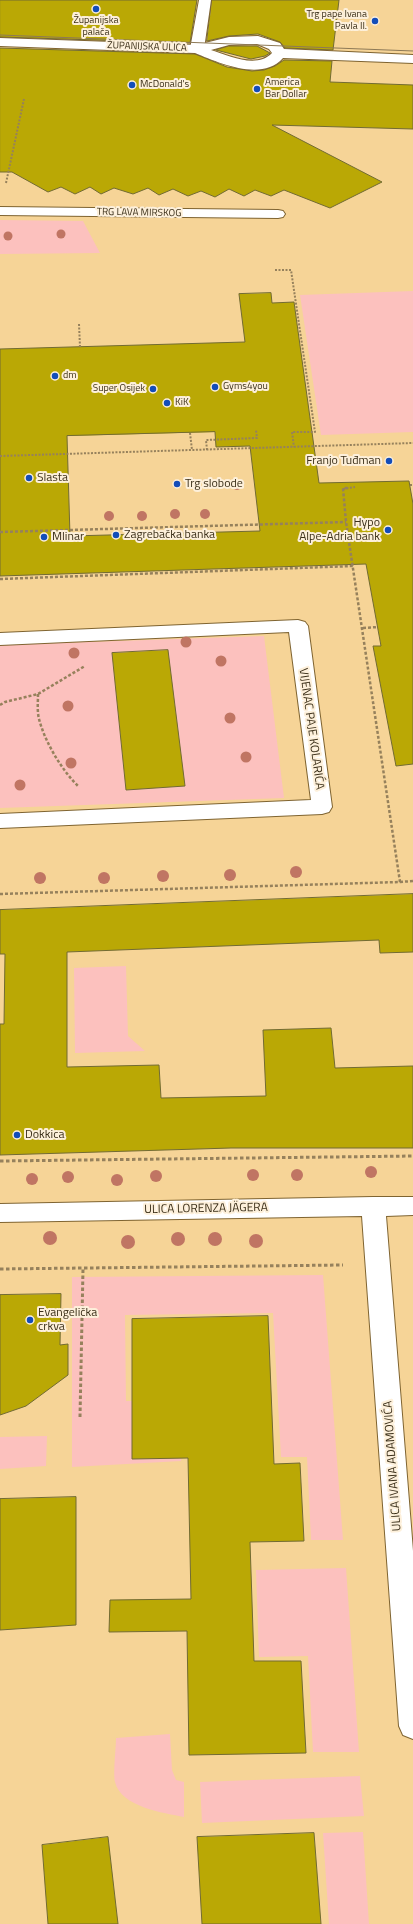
<!DOCTYPE html>
<meta charset="utf-8">
<style>
body{margin:0}
canvas{display:block;background:#ffe0ab}
</style>
<canvas width="413" height="1924"></canvas>
<script>
const ctx = document.querySelector('canvas').getContext('2d');
ctx.lineJoin = 'round';
function fillPath(path, color) { ctx.fillStyle = color; ctx.fill(path, 'evenodd'); }
function stroke(path, color, width, dash) { ctx.strokeStyle = color; ctx.lineWidth = width; ctx.lineCap = dash ? 'butt' : 'round'; ctx.setLineDash(dash || []); ctx.stroke(path); }
function write(font, color, halo, rows, align = 'center') {
  ctx.font = font + ' "Titillium Web",sans-serif'; ctx.lineWidth = 4; ctx.setLineDash([]); ctx.textBaseline = 'middle'; ctx.strokeStyle = halo; ctx.fillStyle = color; for (const [text, x, y, turn = 0] of rows) {
    ctx.save(); ctx.translate(x, y); ctx.rotate((+turn || 0) * Math.PI / 180); ctx.textAlign = isNaN(turn) ? turn : align; if (halo) ctx.strokeText(text, 0, 0); ctx.fillText(text, 0, 0); ctx.restore();
  }
}
fillPath(new Path2D(`
 M0 0H413V1924H0Z`), '#f6d497');
fillPath(new Path2D(`
 M0 220 83 221 100 253 0 254Z
 M413 291V432L321 435 300 295Z
 M264 636 284 798 0 808V645Z
 M126 966 128 1036 145 1051 75 1053 74 968Z
 M323 1275 343 1540H311L307 1457H281L273 1313 125 1315 126 1401H180L181 1461 72 1467V1277Z
 M47 1436 46 1466 0 1469V1437Z
 M346 1568 359 1752H313L308 1656 259 1657 256 1570Z
 M170 1734 172 1770 176 1780 184 1782V1817C164 1813 121 1807 115 1782 113 1772 116 1749 116 1738Z
 M360 1776 364 1816 202 1823 200 1782Z
 M363 1832 369 1924H329L323 1833Z`), '#fcc1be');
const building = new Path2D(`
 M0 0H197L190 43 0 37Z
 M212 0H339L333 50 285 48 280 42 258 34 229 36 207 41Z
 M229 46H257L270 53 265 56 251 59 216 50Z
 M0 48 195 54 227 67 252 71 264 70 275 66 284 60 332 61 330 82 413 85V129L272 125 382 182 330 208 284 190 271 196 255 190 244 196 229 189 215 197 201 191 188 196 173 189 159 195 148 188 133 194 114 188 101 194 90 187 75 194 61 187 48 192 12 172H0Z
 M271 293 272 303 294 302 319 483 409 481 413 504V764L396 766 373 646H381L366 564 0 576V349L245 342 239 294ZM215 432 216 447 250 446 260 531 70 536 67 436Z
 M168 650 185 786 126 790 112 653Z
 M413 894V952L380 953 379 940 67 952V1067L159 1065 161 1098 266 1096 263 1030 331 1028 335 1068 413 1066V1148H231L0 1155V1024H4L5 954H0V910Z
 M61 1294 60 1345 68 1344V1375L26 1406 0 1415V1295Z
 M268 1316 274 1464 300 1463 304 1541 250 1542 254 1661H301L306 1753 189 1755 187 1631 109 1632 110 1600 191 1599 188 1458 132 1459V1319Z
 M76 1497V1625L0 1630V1499Z
 M314 1833 321 1924H202L197 1837Z
 M108 1837 118 1924H48L42 1845Z`);
fillPath(building, '#baa805');
stroke(building, '#726b33', 1);
const lane = new Path2D(`
 M199 0H211L204 49 202 52H192L190 49Z
 M0 207 278 210 283 211 285 214 283 217 278 218 0 215Z`);
const street = new Path2D(`
 M258 36 280 43 284 49 413 55V63L283 58C262 82 219 63 195 53L0 46V38L197 45 229 37ZM257 44 269 49 272 53C257 69 229 56 211 50L229 45Z
 M298 620 305 622 308 626 332 807 329 812 322 814 0 828V814L311 800 289 632 0 645V633Z
 M373 1197H413V1215L386 1216 413 1551V1739L403 1735 399 1726 362 1216 0 1222V1204Z`);
stroke(lane, '#7f6431', 2);
stroke(street, '#7f6431', 2);
stroke(new Path2D(`
 M6 183 24 99
 M275 270H291L315 432H292L294 447
 M79 324 80 347
 M190 433 192 450
 M207 450 206 440 257 438 256 430
 M0 456 413 443
 M410 485H413
 M343 489 355 487`), '#96815c', 2, [2, 1.5]);
stroke(new Path2D(`
 M0 532 346 522
 M0 579 353 566
 M363 628 378 627
 M38 694C38 702 37 711 39 719 45 742 61 769 78 786
 M0 705 5 702 38 694 85 666
 M400 882 413 881
 M0 894 400 882 346 522 343 488H348`), '#96815c', 2.5, [3, 2]);
stroke(new Path2D(`
 M0 1161 413 1156
 M0 1269 343 1265
 M80 1417 83 1269`), '#96815c', 3, [3.5, 2.5]);
fillPath(lane, '#fff');
fillPath(street, '#fff');
stroke(new Path2D(`
 M0 35 413 51`), '#8d7956', 1);
ctx.fillStyle = '#c07563';
for (const [x, y, r] of [
 [61,234,4.5],
 [8,236,4.5],
 [237,485,5],
 [175,514,5],
 [205,514,5],
 [109,516,5],
 [142,516,5],
 [186,642,5.5],
 [74,653,5.5],
 [221,661,5.5],
 [68,706,5.5],
 [230,718,5.5],
 [246,757,5.5],
 [71,763,5.5],
 [20,785,5.5],
 [296,872,6],
 [230,875,6],
 [163,876,6],
 [40,878,6],
 [104,878,6],
 [371,1172,6],
 [253,1175,6],
 [297,1175,6],
 [156,1176,6],
 [68,1177,6],
 [32,1179,6],
 [117,1180,6],
 [50,1238,7],
 [178,1239,7],
 [215,1239,7],
 [256,1241,7],
 [128,1242,7]
]) { ctx.beginPath(); ctx.arc(x, y, r, 0, 2 * Math.PI); ctx.fill(); }
for (const [x, y, r, color] of [
 [96,9,4,"#134db9"],
 [375,21,4,"#134db9"],
 [132,85,4,"#134db9"],
 [257,89,4,"#134db9"],
 [55,376,4,"#134db9"],
 [215,387,4,"#134db9"],
 [153,389,4,"#134db9"],
 [167,403,4,"#134db9"],
 [389,461,4,"#134db9"],
 [29,478,4,"#134db9"],
 [177,484,4,"#134db9"],
 [388,530,4,"#134db9"],
 [116,535,4,"#134db9"],
 [44,537,4,"#134db9"],
 [17,1135,4,"#134db9"],
 [30,1320,4,"#134db9"]
]) { const dot = new Path2D(); dot.arc(x, y, r, 0, 2 * Math.PI); ctx.fillStyle = color; ctx.fill(dot); stroke(dot, '#fdf0db', 1.5); }
write('10px', '#3b2f19', '#fdf0db', [
 ["Trg pape Ivana",367,15,"right"],
 ["Pavla II.",367,27,"right"],
 ["Županijska",96,21,"center"],
 ["palača",96,33,"center"],
 ["America",265,83],
 ["Bar Dollar",265,95],
 ["McDonald's",140,85],
 ["dm",63,376],
 ["Gyms4you",223,387],
 ["Super Osijek",145,389,"right"],
 ["KiK",175,403]
], 'left');
write('10px', '#3b2f19', '#fdf0db', [
 ["ŽUPANIJSKA ULICA",147,47,2],
 ["TRG LAVA MIRSKOG",139,213,1]
]);
write('12px', '#3b2f19', '#fdf0db', [
 ["Franjo Tuđman",381,461,"right"],
 ["Slasta",37,478],
 ["Trg slobode",185,484],
 ["Hypo",380,523,"right"],
 ["Alpe-Adria bank",380,537,"right"],
 ["Zagrebačka banka",124,535],
 ["Mlinar",52,537],
 ["Dokkica",25,1135],
 ["Evangelička",38,1313],
 ["crkva",38,1327]
], 'left');
write('12px', '#3b2f19', '#fdf0db', [
 ["VIJENAC PAJE KOLARIĆA",311,729,82],
 ["ULICA LORENZA JÄGERA",206,1209,-1],
 ["ULICA IVANA ADAMOVIĆA",393,1466,-94]
]);
</script>
